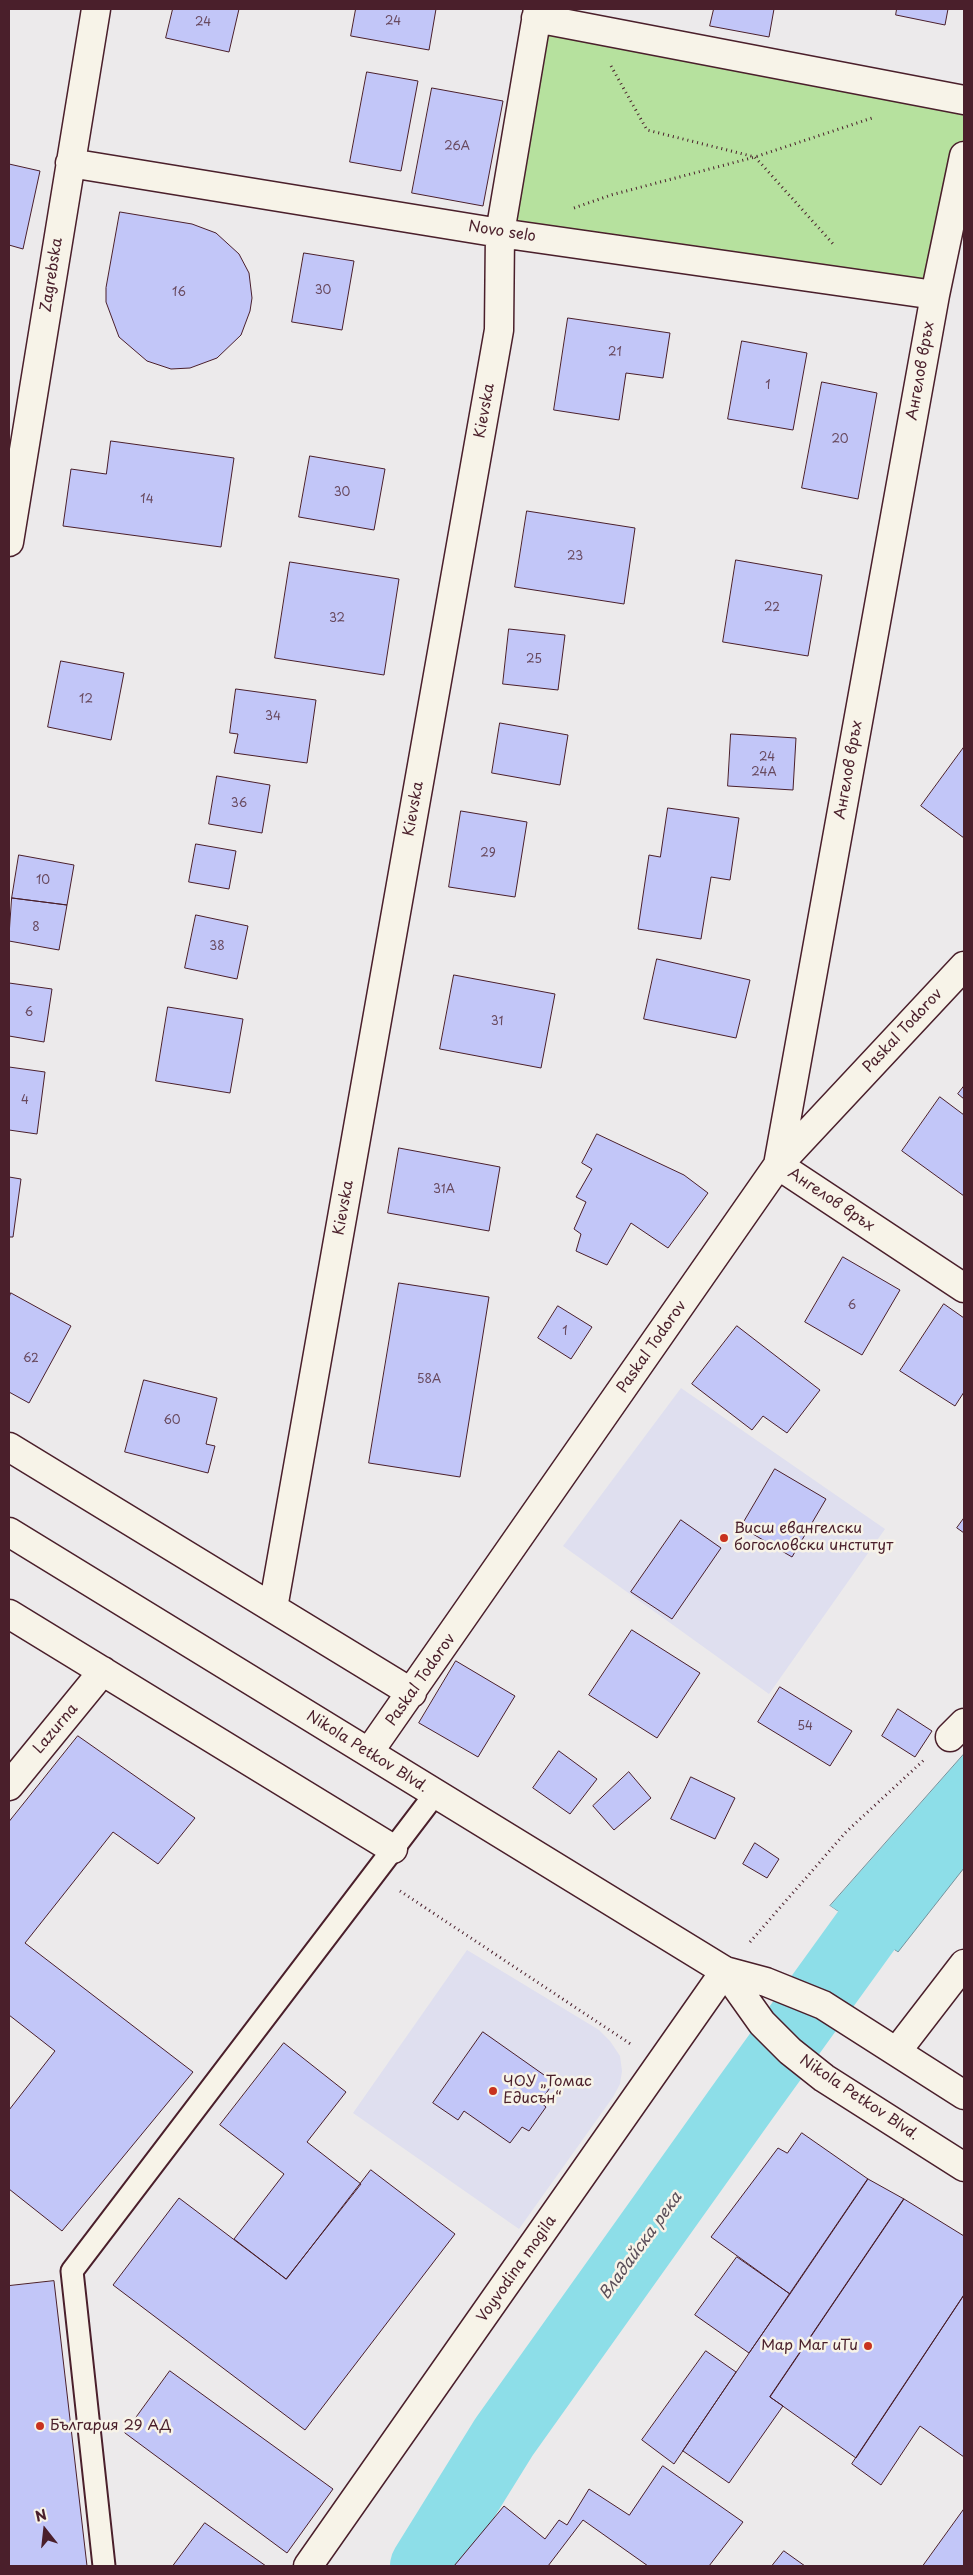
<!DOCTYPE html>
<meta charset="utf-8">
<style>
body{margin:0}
#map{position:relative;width:973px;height:2575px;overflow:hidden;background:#eceaeb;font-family:"Playpen Sans",sans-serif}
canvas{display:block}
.frame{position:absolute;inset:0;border:10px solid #4a1f2b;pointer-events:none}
.north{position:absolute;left:20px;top:2505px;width:50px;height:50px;-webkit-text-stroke:4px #f7f3e8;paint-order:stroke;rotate:344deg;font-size:14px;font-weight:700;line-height:20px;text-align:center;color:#4a1f2b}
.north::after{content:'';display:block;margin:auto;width:18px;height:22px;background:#4a1f2b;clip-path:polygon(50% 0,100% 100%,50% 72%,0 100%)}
</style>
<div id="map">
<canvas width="973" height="2575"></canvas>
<div class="frame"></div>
<div class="north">N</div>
</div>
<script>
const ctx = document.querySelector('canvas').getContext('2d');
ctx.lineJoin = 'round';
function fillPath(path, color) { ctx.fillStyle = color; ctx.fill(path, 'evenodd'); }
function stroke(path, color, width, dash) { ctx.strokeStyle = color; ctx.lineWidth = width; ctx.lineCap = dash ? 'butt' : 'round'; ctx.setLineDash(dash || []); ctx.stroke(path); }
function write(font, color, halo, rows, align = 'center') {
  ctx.font = font + ' "Playpen Sans",sans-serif'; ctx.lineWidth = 5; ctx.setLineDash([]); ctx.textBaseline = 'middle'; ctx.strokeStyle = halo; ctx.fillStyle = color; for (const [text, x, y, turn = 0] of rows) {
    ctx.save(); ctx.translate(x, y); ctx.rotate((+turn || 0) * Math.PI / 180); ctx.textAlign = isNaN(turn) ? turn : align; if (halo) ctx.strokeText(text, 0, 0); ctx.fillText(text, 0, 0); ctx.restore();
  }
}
fillPath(new Path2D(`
 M681 1388 885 1529 769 1694 563 1546Z
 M467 1950 599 2030 610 2041 620 2056 622 2071 620 2084 613 2097 519 2229 353 2113Z`), '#dfdfef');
fillPath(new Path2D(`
 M536 18 964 100V156L935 295 500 233Z`), '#b6e19e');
const water = new Path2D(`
 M964 1754V1868L898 1952 830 1906Z`);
fillPath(water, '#8ddee8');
stroke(water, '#72929c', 1);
fillPath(new Path2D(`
 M828 1905 830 1906 900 1954H897L829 1908Z`), '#eceaeb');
stroke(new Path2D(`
 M424 2566 504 2437 744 2100 866 1931 964 1813`), '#8ddee8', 68);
const building = new Path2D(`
 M173 9H239L229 52 166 38Z
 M356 9H436L429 50 351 36Z
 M714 9H774L769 37 710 26Z
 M897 9H948L945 25 896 15Z
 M367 72 418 81 401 171 350 162Z
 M432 88 503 101 483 206 412 193Z
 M9 164 40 171 23 249 9 245Z
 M120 212 192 224 216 233 239 254 249 273 252 298 250 311 241 335 217 358 190 368 171 369 147 361 119 337 106 302V288Z
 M304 253 354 261 342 330 292 322Z
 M568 318 670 333 663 378 626 373 619 420 554 410Z
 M742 341 807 353 793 430 728 419Z
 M822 382 877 393 858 499 802 488Z
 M111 441 234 458 221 547 63 526 71 469 106 474Z
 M310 456 385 469 374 530 299 517Z
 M527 511 635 528 624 604 515 587Z
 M736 560 822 575 808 656 723 642Z
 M290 562 399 579 384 675 275 658Z
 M509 629 565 635 558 690 503 684Z
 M61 661 124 673 111 740 48 727Z
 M236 689 316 700 307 763 234 753 238 734 230 733Z
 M500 723 568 735 560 785 492 773Z
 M731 734 796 738 793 790 728 786Z
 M964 747V838L921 806Z
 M217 776 270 785 262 833 209 824Z
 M668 808 739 818 730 880 711 877 701 939 638 929 649 855 660 857Z
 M461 811 527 822 515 897 449 887Z
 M196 844 236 851 229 889 189 882Z
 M19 855 74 865 67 905 12 898Z
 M12 898 67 905 59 950 9 941Z
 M196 915 248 926 237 979 185 968Z
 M657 959 750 980 736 1038 644 1019Z
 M454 975 555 994 541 1068 440 1049Z
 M9 983 52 989 44 1042 9 1036Z
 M168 1007 243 1019 230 1093 156 1081Z
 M9 1067 45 1072 37 1134 9 1130Z
 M964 1086V1099L958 1094Z
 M940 1097 964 1115V1196L902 1151Z
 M597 1134 684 1175 708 1193 668 1248 631 1223 607 1265 576 1251 581 1234 574 1229 586 1202 576 1197 592 1169 582 1163Z
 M399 1148 500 1167 489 1231 388 1213Z
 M9 1177 21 1179 13 1237H9Z
 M843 1257 900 1290 862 1355 805 1322Z
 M399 1283 489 1297 460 1477 369 1463Z
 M11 1293 71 1326 29 1403 9 1392V1298Z
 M944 1304 964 1318V1392L955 1406 900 1371Z
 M558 1306 592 1327 571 1359 538 1338Z
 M737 1326 820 1390 787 1433 763 1416 752 1430 692 1384Z
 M144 1380 217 1398 206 1444 215 1446 208 1473 125 1452Z
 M775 1469 826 1499 792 1557 741 1527Z
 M964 1518V1533L957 1528Z
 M681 1520 721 1548 672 1619 631 1592Z
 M632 1630 700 1673 657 1738 589 1695Z
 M456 1661 515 1696 478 1757 419 1723Z
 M780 1687 852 1731 830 1766 758 1722Z
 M898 1709 932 1731 915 1757 882 1736Z
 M78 1736 195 1818 158 1864 113 1832 25 1943 193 2072 62 2231 9 2189V2110L55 2051 9 2015V1822Z
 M559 1751 597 1779 570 1814 533 1788Z
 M629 1772 651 1798 614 1830 593 1806Z
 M691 1777 735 1798 715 1839 671 1819Z
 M755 1843 779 1859 767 1878 743 1864Z
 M483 2032 554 2082 540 2102 546 2107 529 2131 522 2127 510 2143 464 2111 458 2120 433 2103Z
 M284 2043 346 2092 307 2142 361 2184 286 2279 234 2239 284 2174 220 2125Z
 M802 2133 868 2179 790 2294 711 2237 778 2148 787 2153Z
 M371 2170 455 2234 305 2430 113 2285 179 2198 286 2279Z
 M868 2179 904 2199 770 2397 783 2406 729 2483 683 2451Z
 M904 2199 964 2236V2295L856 2458 770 2397Z
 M737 2257 790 2294 749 2353 695 2315Z
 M54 2281 87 2566H9V2286Z
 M964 2295V2457L920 2426 881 2485 852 2464Z
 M706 2351 736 2372 674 2464 642 2440Z
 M170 2371 333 2489 287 2553 125 2433Z
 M663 2466 743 2522 709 2566H648L583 2520 548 2566H454L504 2506 545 2539 559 2520 567 2525 589 2489 629 2515Z
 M964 2509V2566H923Z
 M205 2523 266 2566H173Z
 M784 2551 805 2566H772Z`);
fillPath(building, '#c2c6f8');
stroke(building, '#4a1f2b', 1);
const service = new Path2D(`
 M104 2566 72 2271 435 1794`);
const minor = new Path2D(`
 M536 18 964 100
 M964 156 935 295 778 1165 964 1288
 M70 163 500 233 935 295
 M9 542 96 9
 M9 1447 412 1693
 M273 1608 499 330 500 233 538 9
 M9 1614 393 1849
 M950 1737 964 1723
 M369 1752 778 1165 964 966
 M9 1786 103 1671
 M897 2051 964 1964
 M308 2566 725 1971`);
const trunk = new Path2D(`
 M9 1532 725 1971 766 1982 823 2005 964 2095
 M725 1971 762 2023 790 2051 824 2078 964 2167`);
stroke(service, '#4a1f2b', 25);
stroke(minor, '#4a1f2b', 31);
stroke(trunk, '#4a1f2b', 31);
stroke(new Path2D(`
 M611 66 647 130 755 157 834 245
 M574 208 611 195 755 157 872 118
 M400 1891 632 2045
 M750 1942 846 1832 925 1759`), '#4a1f2b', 3, [1, 4]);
stroke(service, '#f7f3e8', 21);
stroke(minor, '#f7f3e8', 28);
stroke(trunk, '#f7f3e8', 28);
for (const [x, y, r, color] of [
 [724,1538,5,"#c8321e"],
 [493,2091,5,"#c8321e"],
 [868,2346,5,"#c8321e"],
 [40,2426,5,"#c8321e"]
]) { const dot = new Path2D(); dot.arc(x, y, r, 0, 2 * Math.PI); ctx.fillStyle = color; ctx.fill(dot); stroke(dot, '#f7f3e8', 2); }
write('12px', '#68495e', null, [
 ["24",393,22],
 ["24",203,23],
 ["26А",457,147],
 ["30",323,291],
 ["16",179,293],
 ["21",615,353],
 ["1",768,386],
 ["20",840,440],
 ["30",342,493],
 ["14",147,500],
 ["23",575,557],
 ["22",772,608],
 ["32",337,619],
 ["25",534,660],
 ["12",86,700],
 ["34",273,717],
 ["24",767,758],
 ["24А",764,773],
 ["36",239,804],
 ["29",488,854],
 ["10",43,881],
 ["8",36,928],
 ["38",217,947],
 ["6",29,1013],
 ["31",497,1022],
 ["4",25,1101],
 ["31А",444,1190],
 ["6",852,1306],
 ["1",565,1332],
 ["62",31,1359],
 ["58А",429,1380],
 ["60",172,1421],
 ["54",805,1727]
]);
write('15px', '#4a1f2b', '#f7f3e8', [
 ["Novo selo",502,232,9],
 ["Zagrebska",52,275,-81],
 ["Ангелов връх",921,371,-80],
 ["Kievska",485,411,-80],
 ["Ангелов връх",849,770,-80],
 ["Kievska",414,809,-80],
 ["Paskal Todorov",903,1031,-47],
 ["Ангелов връх",831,1200,34],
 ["Kievska",344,1208,-80],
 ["Paskal Todorov",652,1347,-55],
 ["Paskal Todorov",421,1680,-55],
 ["Lazurna",56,1729,-50],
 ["Nikola Petkov Blvd.",367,1752,32],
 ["Nikola Petkov Blvd.",859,2098,34],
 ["Voyvodina mogila",517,2269,-55]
]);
write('15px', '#4a1f2b', '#f7f3e8', [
 ["Висш евангелски",734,1529],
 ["богословски институт",734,1546],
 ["ЧОУ „Томас",503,2082],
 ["Едисън“",503,2099],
 ["Мар Маг иТи",858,2346,"right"],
 ["България 29 АД",50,2426]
], 'left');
write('italic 16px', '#5b4f5a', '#f7f3e8', [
 ["Владайска река",641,2246,-54]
]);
</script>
